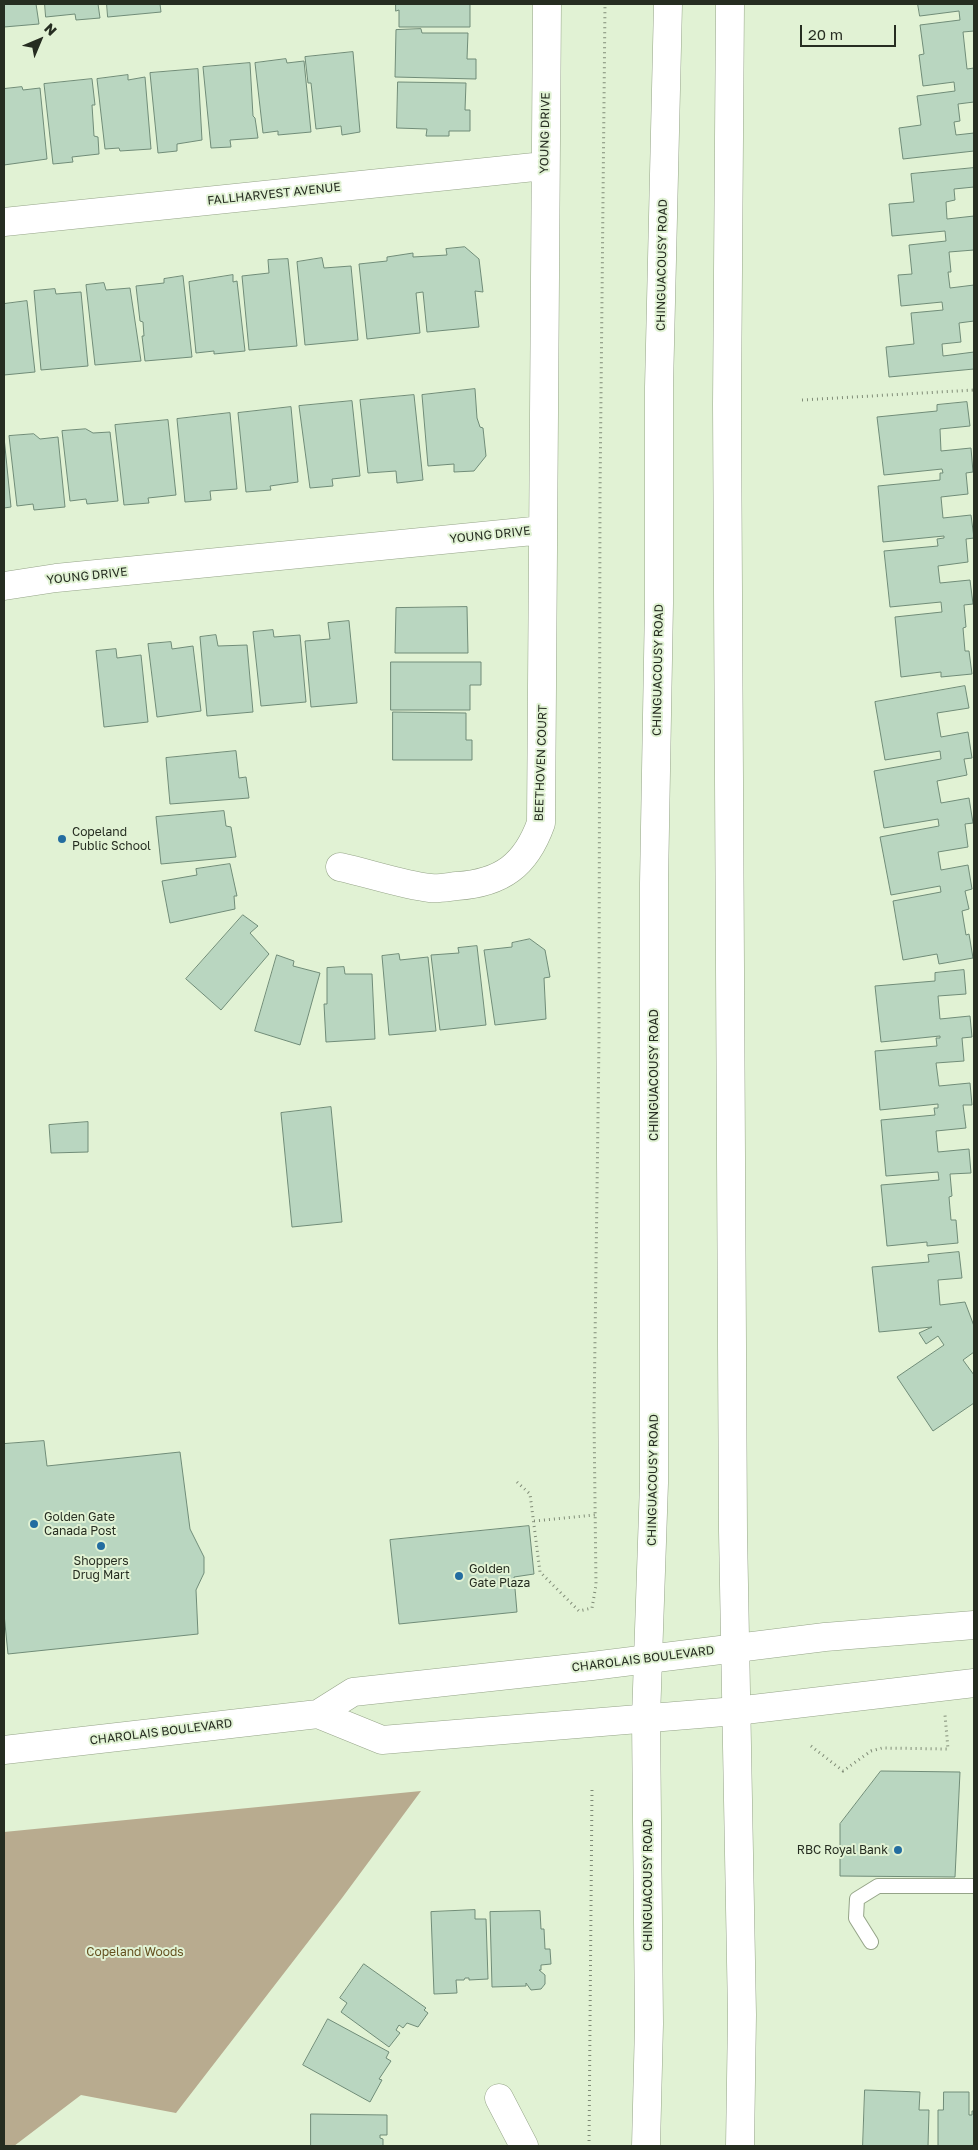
<!DOCTYPE html>
<style>
body{margin:0}
#map{position:relative;width:978px;height:2150px;overflow:hidden;background:#e1f2d4;font-family:"Golos Text",sans-serif}
canvas{display:block}
.frame{position:absolute;inset:0;border:5px solid #262d21;pointer-events:none}
.north{position:absolute;left:15px;top:15px;width:50px;height:50px;-webkit-text-stroke:4px #e1f2d4;paint-order:stroke;rotate:45deg;font-size:14px;font-weight:700;line-height:20px;text-align:center;color:#262d21}
.north::after{content:'';display:block;margin:auto;width:18px;height:22px;background:#262d21;clip-path:polygon(50% 0,100% 100%,50% 72%,0 100%)}
.scale{position:absolute;left:800px;top:25px;width:96px;height:22px;box-sizing:border-box;border:2px solid #262d21;border-top:0;padding-left:6px;font-size:15px;line-height:18px;white-space:nowrap;color:#262d21;-webkit-text-stroke:4px #e1f2d4;paint-order:stroke}
</style>
<div id="map">
<canvas width="978" height="2150"></canvas>
<div class="frame"></div>
<div class="north">N</div>
<div class="scale">20 m</div>
</div>
<script>
const ctx = document.querySelector('canvas').getContext('2d');
ctx.lineJoin = 'round';
function fillPath(path, color) { ctx.fillStyle = color; ctx.fill(path, 'evenodd'); }
function stroke(path, color, width, dash) { ctx.strokeStyle = color; ctx.lineWidth = width; ctx.lineCap = dash ? 'butt' : 'round'; ctx.setLineDash(dash || []); ctx.stroke(path); }
function write(font, color, halo, rows, align = 'center') {
  ctx.font = font + ' "Golos Text",sans-serif'; ctx.lineWidth = 4; ctx.setLineDash([]); ctx.textBaseline = 'middle'; ctx.strokeStyle = halo; ctx.fillStyle = color; for (const [text, x, y, turn = 0] of rows) {
    ctx.save(); ctx.translate(x, y); ctx.rotate((+turn || 0) * Math.PI / 180); ctx.textAlign = isNaN(turn) ? turn : align; if (halo) ctx.strokeText(text, 0, 0); ctx.fillText(text, 0, 0); ctx.restore();
  }
}
fillPath(new Path2D(`
 M421 1791 342 1898 176 2113 81 2095 14 2146H4V1832Z`), '#b8ab8f');
const building = new Path2D(`
 M4 4H36L39 24 4 27Z
 M45 4H98L100 18 76 20 75 14 46 17Z
 M107 4H160L161 12 108 17Z
 M396 4H470V27H399V10L396 11Z
 M918 4H974V31L963 32 967 69 974 68V102L958 104 960 121 954 122 956 135 974 133V151L903 159 899 128 921 125 917 96 955 91 954 82 923 86 919 55 924 54 920 25 960 20 959 11 920 16Z
 M421 29 422 33H468L467 59H476V79L395 77 396 30Z
 M353 52 360 132 342 135 341 126 316 129 311 83H308L305 57Z
 M286 59 287 63 304 61 311 132 278 135V131L263 133 255 63Z
 M250 63 253 116 255 118 258 138 230 140 231 147 211 148 203 67Z
 M198 69 202 140 177 144V151L158 153 150 73Z
 M128 75V80L145 77 151 149 120 151 119 148 105 149 97 79Z
 M92 79 95 105H92L94 136 98 137 99 154 72 157 73 162 53 164 44 84Z
 M398 82 466 83 465 110H470V131H449V136H426L427 129 397 128Z
 M22 87 23 90 40 88 47 159 4 165V89Z
 M974 168V187L954 189 955 200 946 202 947 219 974 216V250L949 252 951 272H948L950 288 974 285V321L959 323 961 342 942 344 943 356 974 352V369L889 377 886 347 914 344 911 313 943 310 942 302 901 306 898 275 912 274 909 245 946 241 945 231 892 236 889 204 914 202 911 174Z
 M465 247 479 259 483 292 475 291 479 327 427 332 423 292 416 293 420 333 367 339 359 264 387 261V257L413 253V257L447 255 446 249Z
 M322 258 324 268 351 266 358 340 305 345 297 262Z
 M288 259 297 346 249 350 242 276 269 273 268 260Z
 M233 275V282L237 281 245 351 214 354V351L196 353 189 282Z
 M183 276 192 357 145 361 142 336H144L143 322 140 321 136 286 164 283V279Z
 M104 283 106 290 130 288 141 361 95 365 86 285Z
 M55 289 56 294 81 292 88 366 41 370 34 291Z
 M27 301 35 372 4 375V304Z
 M475 389 477 418 480 427 483 428 486 456 474 471 454 472V464L428 466 422 395Z
 M414 395 423 480 397 483 396 471 368 473 360 400Z
 M352 401 360 476 332 479 333 486 310 488 299 406Z
 M967 402 970 426 940 429 941 451 971 448 973 472 966 473 968 494 941 497 943 518 971 515 974 538 966 539 968 562 938 566 940 583 970 580 973 604 964 605 966 627 963 628 965 651H969L972 674 941 677V672L901 677 895 617 942 612 941 602 890 607 884 551 938 546 937 539 944 538V536L883 542 878 486 940 480V473H943L942 469 884 475 877 417 937 411V405Z
 M291 407 298 482 270 486 271 490 246 492 238 413Z
 M230 413 237 489 210 491 211 500 185 502 177 419Z
 M168 420 176 495 148 498 149 503 124 505 115 425Z
 M86 429 93 433 110 432 118 501 87 504 86 499 70 501 62 431Z
 M34 434 40 439 58 437 65 507 34 510 33 504 17 506 9 436Z
 M4 437 11 507 4 508Z
 M467 607 468 653H395L396 608Z
 M349 621 357 703 311 707 305 641 330 639 328 623Z
 M273 630 274 637 300 635 306 702 261 706 253 632Z
 M216 635 218 646 247 645 253 712 207 716 200 637Z
 M171 642 172 649 193 646 201 711 157 717 148 644Z
 M116 649 117 658 141 655 148 722 104 727 96 651Z
 M391 662H481V685H470V710H391Z
 M965 686 969 708 937 713 941 737 968 732 972 758 964 759 967 775 937 781 941 803 969 798 973 823 965 824 968 847 938 852 941 870 968 865 972 889 965 891 969 909 962 911 966 935 969 934 973 958 939 964 937 954 903 960 893 901 941 892 940 886 891 895 880 837 939 826 938 819 884 828 874 771 941 759 940 751 885 760 875 702Z
 M393 712 466 713V740H472V760H393Z
 M236 751 239 778 246 777 249 798 170 804 166 758Z
 M224 811 226 826 231 827 236 857 161 864 156 817Z
 M230 864 237 896H234L235 909 170 923 162 881 197 875 196 869Z
 M243 915 258 926 250 933 269 954 221 1010 186 979Z
 M530 939 545 950 550 977 544 978 546 1019 495 1025 484 950 512 947V943Z
 M477 946 486 1025 440 1030 431 955 459 953 458 948Z
 M399 954 400 960 428 957 436 1031 389 1035 382 956Z
 M277 955 294 961 293 966 320 973 300 1045 255 1031Z
 M344 967 345 974H372L375 1039 326 1042 324 1004H327V968Z
 M964 970 966 994 938 996 940 1019 970 1016 972 1037 962 1038 964 1061 936 1063 939 1086 970 1083 972 1105H963L966 1128 936 1131 938 1152 969 1149 971 1173 950 1174 952 1196 949 1197 951 1220H956L958 1243 927 1246V1242L887 1246 881 1185 939 1180 938 1172 886 1176 881 1120 935 1115 934 1108H938V1104L880 1110 875 1051 937 1046 936 1038H940V1036L881 1042 875 986 935 981V973Z
 M331 1107 342 1222 292 1227 281 1113Z
 M88 1122V1152L51 1153 49 1125Z
 M959 1252 962 1278 938 1280 940 1305 965 1302 974 1326V1352L963 1360 974 1375V1403L933 1431 897 1377 944 1345 938 1336 926 1344 919 1333 932 1327 879 1332 872 1267 929 1262 928 1255Z
 M44 1441 47 1466 180 1452 190 1529 204 1557V1573L196 1590 198 1634 8 1654 4 1614V1444Z
 M529 1526 534 1574 514 1577 517 1612 399 1624 390 1540Z
 M881 1771 960 1772 955 1877 840 1876V1824Z
 M475 1910V1919H486L488 1979 469 1980V1978H465L464 1980H456L457 1993 434 1994 431 1912Z
 M540 1911 541 1929H544L545 1949H550L551 1964 541 1965V1970H539L545 1975V1984L541 1989 531 1990 526 1983V1986L492 1987 490 1912Z
 M364 1964 426 2008 424 2010 428 2013 418 2027 407 2023 403 2028 399 2025 396 2030 400 2033 389 2047 341 2012 347 2003 340 1998Z
 M328 2019 389 2052 386 2058 391 2061 379 2079 382 2080 370 2102 303 2065Z
 M865 2090 920 2092 919 2110H929L928 2146H863Z
 M944 2092H969V2115H972V2111H974V2146H938V2110H943Z
 M311 2114 387 2115V2135H380V2138L383 2139V2146H311Z`);
fillPath(building, '#b9d6c0');
stroke(building, '#708c78', 1);
const service = new Path2D(`
 M871 1942 856 1918 857 1899 878 1886H974`);
const minor = new Path2D(`
 M4 222 544 166
 M4 586 56 578 543 530
 M340 867C368 873 403 885 430 888 438 889 448 887 457 886 502 883 526 865 541 823 545 550 543 277 547 4
 M499 2098 524 2146`);
const tertiary = new Path2D(`
 M318 1714 382 1740 736 1711 974 1683
 M4 1750 318 1714 353 1692 592 1666 825 1637 974 1625`);
const secondary = new Path2D(`
 M730 4 727 404 733 1531 742 2015 740 2146
 M646 2146 649 2024 646 1718 654 1483V883L659 603V387L668 4`);
stroke(service, '#95a488', 16);
stroke(minor, '#95a488', 29);
stroke(tertiary, '#95a488', 29);
stroke(secondary, '#95a488', 29);
stroke(new Path2D(`
 M802 400 974 390
 M517 1482 530 1494 540 1572 579 1611 592 1608 596 1585 594 1416 599 1041 600 494 605 4
 M534 1521 595 1515
 M811 1746 843 1771 871 1751 882 1748 948 1749 945 1715
 M589 2146 592 1788`), '#808c77', 3, [1, 4]);
stroke(service, '#fff', 14);
stroke(minor, '#fff', 28);
stroke(tertiary, '#fff', 28);
stroke(secondary, '#fff', 28);
for (const [x, y, r, color] of [
 [62,839,5,"#236da0"],
 [34,1524,5,"#236da0"],
 [101,1546,5,"#236da0"],
 [459,1576,5,"#236da0"],
 [898,1850,5,"#236da0"]
]) { const dot = new Path2D(); dot.arc(x, y, r, 0, 2 * Math.PI); ctx.fillStyle = color; ctx.fill(dot); stroke(dot, '#e1f2d4', 2); }
write('12px', '#262d21', '#e1f2d4', [
 ["YOUNG DRIVE",545,133,-89],
 ["FALLHARVEST AVENUE",274,194,-6],
 ["CHINGUACOUSY ROAD",662,265,-89],
 ["YOUNG DRIVE",490,535,-6],
 ["YOUNG DRIVE",87,576,-6],
 ["CHINGUACOUSY ROAD",658,670,-89],
 ["BEETHOVEN COURT",541,763,-88],
 ["CHINGUACOUSY ROAD",654,1075,-90],
 ["CHINGUACOUSY ROAD",653,1480,-89],
 ["CHAROLAIS BOULEVARD",643,1659,-7],
 ["CHAROLAIS BOULEVARD",161,1732,-7],
 ["CHINGUACOUSY ROAD",648,1885,-90]
]);
write('12px', '#262d21', '#e1f2d4', [
 ["Copeland",72,832],
 ["Public School",72,846],
 ["Golden Gate",44,1517],
 ["Canada Post",44,1531],
 ["Shoppers",101,1561,"center"],
 ["Drug Mart",101,1575,"center"],
 ["Golden",469,1569],
 ["Gate Plaza",469,1583],
 ["RBC Royal Bank",888,1850,"right"]
], 'left');
write('12px', '#65501f', '#e1f2d4', [
 ["Copeland Woods",135,1952]
]);
</script>
